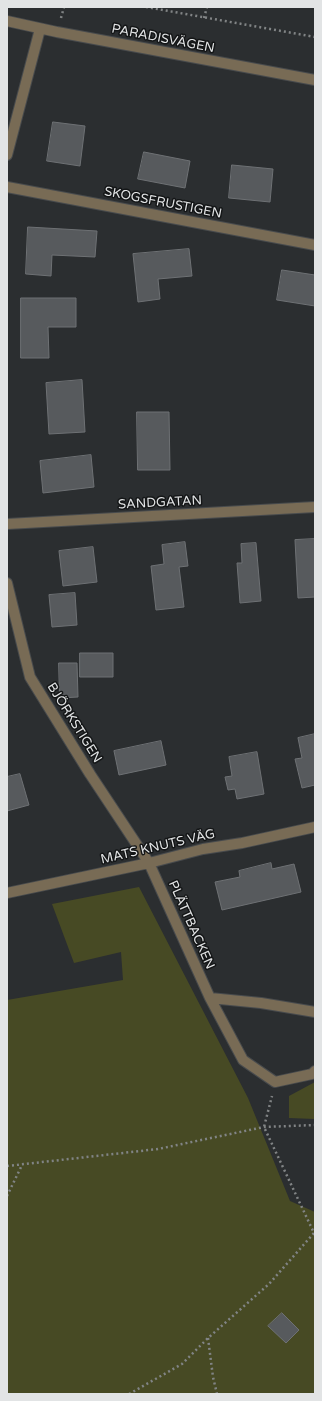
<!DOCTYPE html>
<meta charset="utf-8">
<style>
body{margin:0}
#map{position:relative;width:322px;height:1401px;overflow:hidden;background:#2b2e30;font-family:"Varela Round",sans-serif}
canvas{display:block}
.frame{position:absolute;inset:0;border:8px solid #e2e4e5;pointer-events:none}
</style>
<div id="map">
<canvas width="322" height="1401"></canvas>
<div class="frame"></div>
</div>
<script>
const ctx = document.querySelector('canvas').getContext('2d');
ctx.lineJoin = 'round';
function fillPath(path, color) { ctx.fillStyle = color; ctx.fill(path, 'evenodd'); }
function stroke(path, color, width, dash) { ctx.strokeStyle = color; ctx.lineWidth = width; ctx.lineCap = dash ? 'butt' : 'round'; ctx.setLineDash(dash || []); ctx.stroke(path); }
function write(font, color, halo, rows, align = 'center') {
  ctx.font = font + ' "Varela Round",sans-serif'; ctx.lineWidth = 3; ctx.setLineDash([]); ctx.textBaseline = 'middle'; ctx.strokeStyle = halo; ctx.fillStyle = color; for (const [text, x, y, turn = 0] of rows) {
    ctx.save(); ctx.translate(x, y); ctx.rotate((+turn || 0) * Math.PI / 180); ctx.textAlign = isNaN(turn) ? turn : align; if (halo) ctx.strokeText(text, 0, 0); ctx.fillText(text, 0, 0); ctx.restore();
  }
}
fillPath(new Path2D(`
 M139 887 248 1098 290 1201 315 1212V1394H7V1000L123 980 121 952 74 963 52 904Z
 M315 1082V1119L289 1118V1096Z`), '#474a24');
const building = new Path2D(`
 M53 122 85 126 80 166 47 161Z
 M144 152 190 161 185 188 138 179Z
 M232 165 273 169 270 202 229 198Z
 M28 227 97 231 95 257 52 255 51 276 26 274Z
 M189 249 192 276 158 279 160 299 138 302 133 254Z
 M282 270 315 275V306L277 300Z
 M21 298H76V327H48L49 358H21Z
 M82 380 85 432 49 434 46 383Z
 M137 412H169L170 470H138Z
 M91 455 94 487 43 493 40 461Z
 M315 539V597L298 598 295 540Z
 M185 542 188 566 179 567 184 607 156 610 151 566 164 564 162 545Z
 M256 543 261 601 240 603 237 563H242L241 544Z
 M93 547 97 582 63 586 59 551Z
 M75 593 77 625 52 627 49 595Z
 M80 653H113V677H80Z
 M59 663H77L78 697 60 698Z
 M315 734V785L302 788 295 759 302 758 298 738Z
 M161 741 166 765 119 775 114 751Z
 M257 752 264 794 237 799 235 789 228 790 225 777 232 776 229 757Z
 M20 774 29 805 7 811V777Z
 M271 863 272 869 294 864 301 892 222 910 215 882 240 877 239 871Z
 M282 1313 299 1330 286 1343 268 1326Z`);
fillPath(building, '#575a5d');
stroke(building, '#6e7174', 1);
const minor = new Path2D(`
 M7 21 57 32 315 80
 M7 155 40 29
 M7 187 315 245
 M7 524 315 507
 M7 583 30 677 90 774 149 863 210 998 261 1003 315 1012
 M7 893 149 863 203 849 242 843 315 827
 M210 998 243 1060 275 1082 312 1074 315 1071`);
stroke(minor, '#484b4d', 12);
stroke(new Path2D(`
 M146 7 315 37
 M61 18 64 7
 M204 18 207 7
 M7 1166 158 1149 264 1127 315 1125
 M7 1196 22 1165
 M208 1338 213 1377 217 1394
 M129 1394 182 1364 208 1338 269 1284 314 1233 264 1127 272 1096`), '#818485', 2.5, [2, 3]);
stroke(minor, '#786b55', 10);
write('13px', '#e2e4e5', '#141617', [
 ["PARADISVÄGEN",163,39,11],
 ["SKOGSFRUSTIGEN",163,203,11],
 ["SANDGATAN",160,503,-3],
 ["BJÖRKSTIGEN",74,723,58],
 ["MATS KNUTS VÄG",158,847,-13],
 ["PLÄTTBACKEN",191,925,66]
]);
</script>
